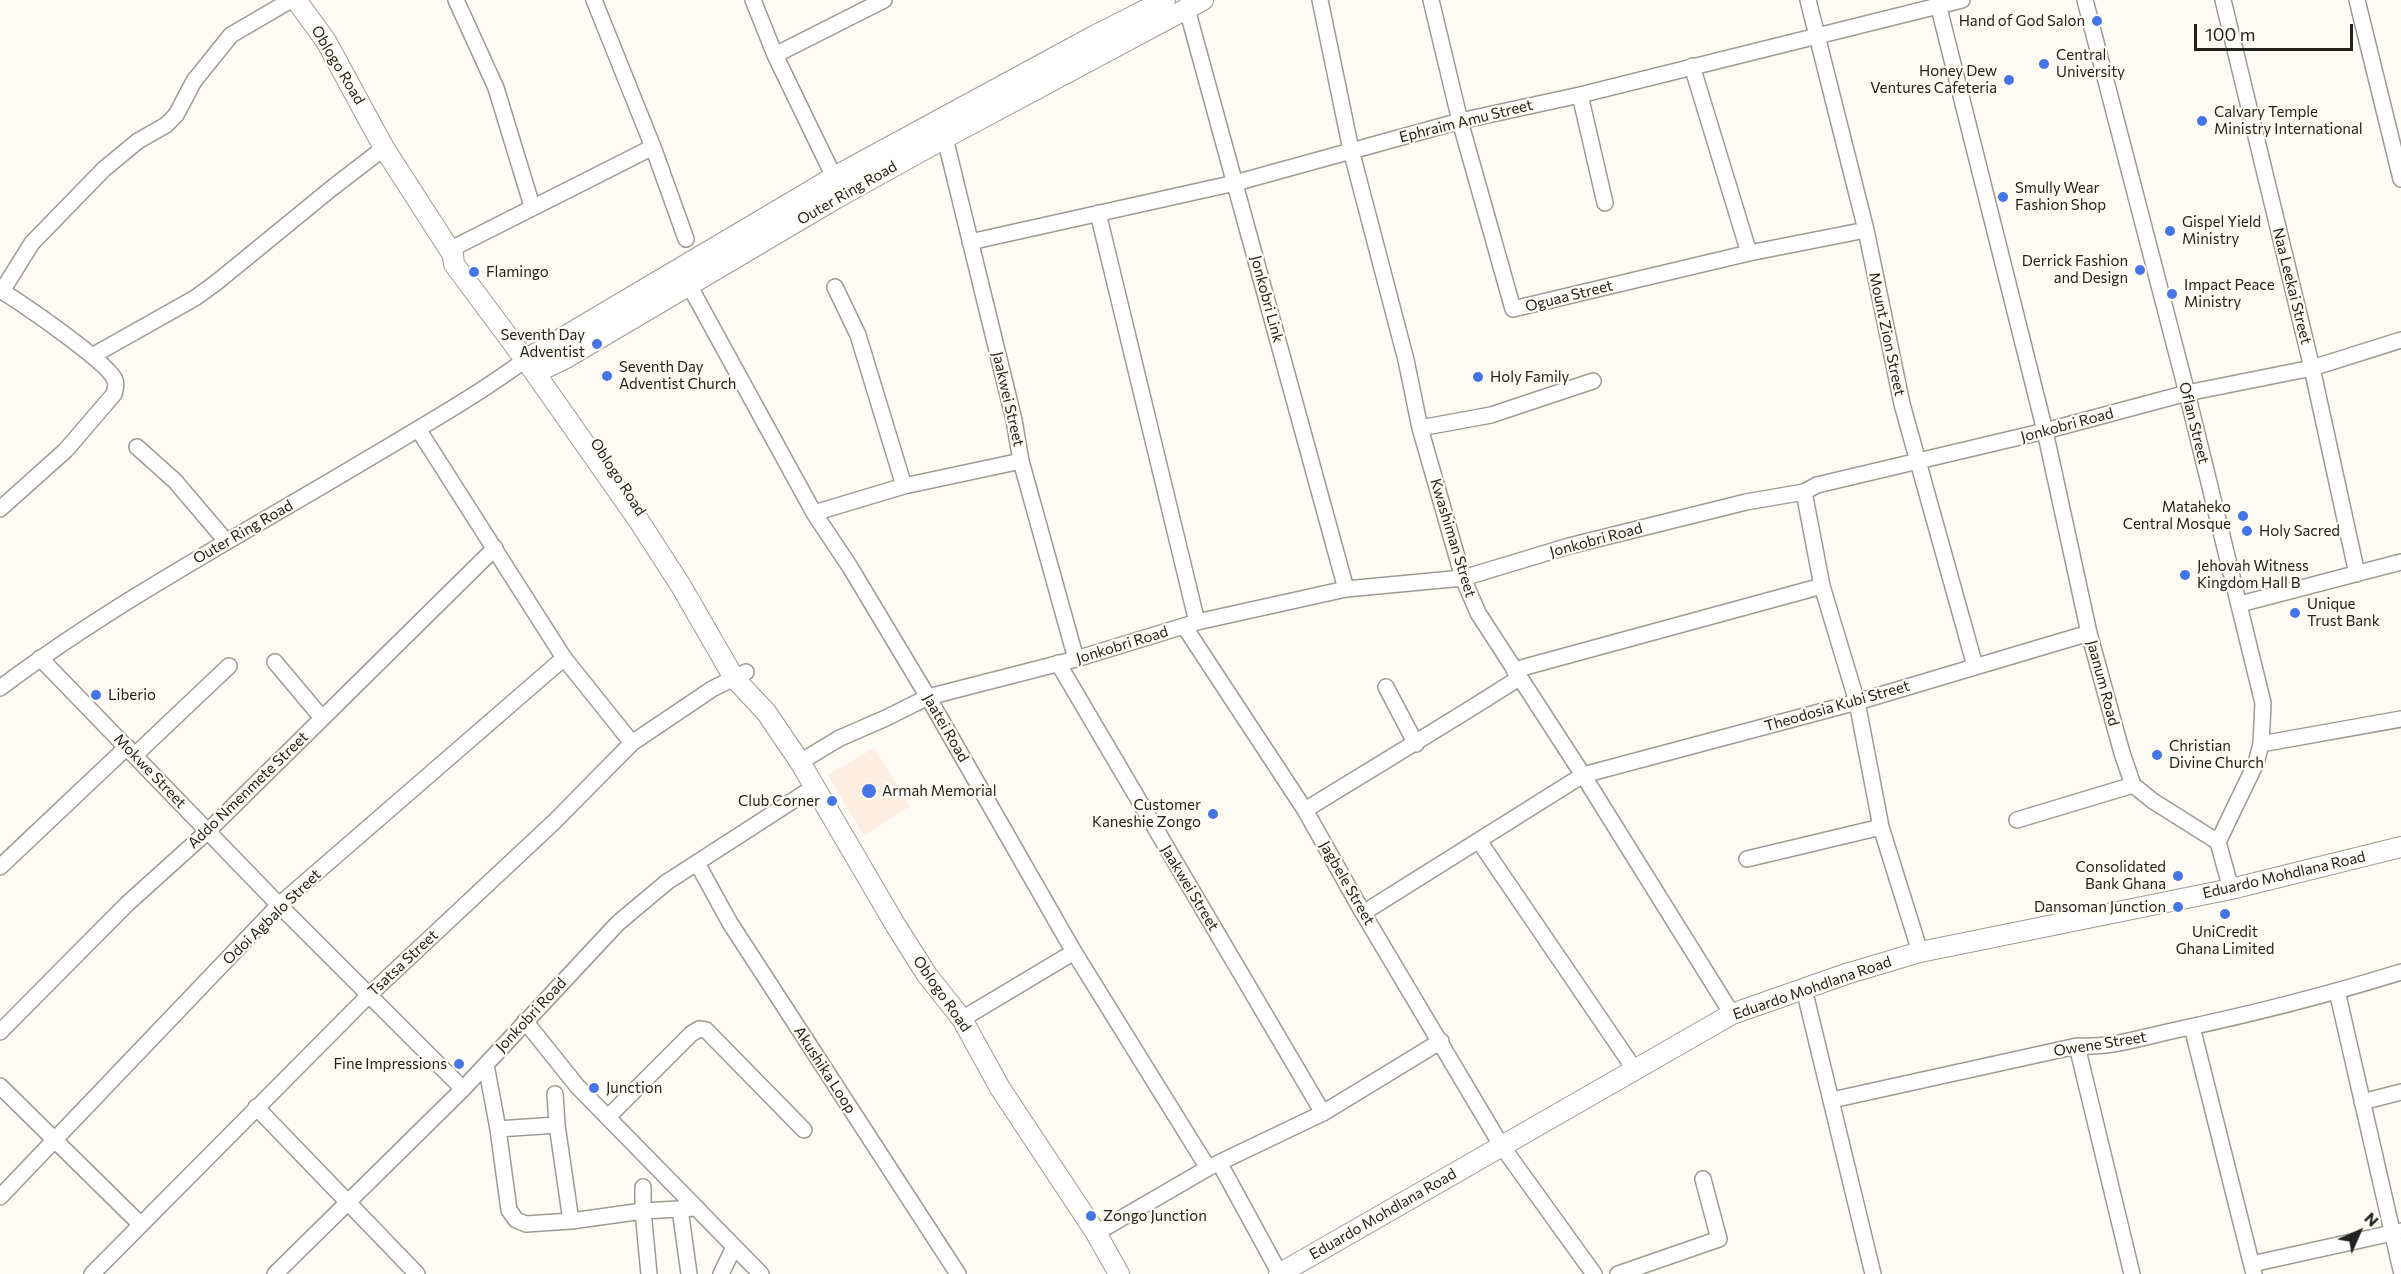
<!DOCTYPE html>
<style>
body{margin:0}
#map{position:relative;width:2401px;height:1274px;overflow:hidden;background:#fdfbf4;font-family:Commissioner,sans-serif}
canvas{display:block}
.north{position:absolute;left:2329px;top:1202px;width:60px;height:60px;-webkit-text-stroke:4px #fdfbf4;paint-order:stroke;rotate:45deg;font-size:16px;font-weight:700;line-height:24px;text-align:center;color:#22221f}
.north::after{content:'';display:block;margin:auto;width:21px;height:27px;background:#22221f;clip-path:polygon(50% 0,100% 100%,50% 72%,0 100%)}
.scale{position:absolute;left:2194px;top:24px;width:159px;height:27px;box-sizing:border-box;border:3px solid #22221f;border-top:0;padding-left:8px;font-size:18px;line-height:21px;white-space:nowrap;color:#22221f;-webkit-text-stroke:4px #fdfbf4;paint-order:stroke}
</style>
<div id="map">
<canvas width="2401" height="1274"></canvas>
<div class="north">N</div>
<div class="scale">100 m</div>
</div>
<script>
const ctx = document.querySelector('canvas').getContext('2d');
ctx.lineJoin = 'round';
function fillPath(path, color) { ctx.fillStyle = color; ctx.fill(path, 'evenodd'); }
function stroke(path, color, width, dash) { ctx.strokeStyle = color; ctx.lineWidth = width; ctx.lineCap = dash ? 'butt' : 'round'; ctx.setLineDash(dash || []); ctx.stroke(path); }
function write(font, color, halo, rows, align = 'center') {
  ctx.font = font + ' Commissioner,sans-serif'; ctx.lineWidth = 4.5; ctx.setLineDash([]); ctx.textBaseline = 'middle'; ctx.strokeStyle = halo; ctx.fillStyle = color; for (const [text, x, y, turn = 0] of rows) {
    ctx.save(); ctx.translate(x, y); ctx.rotate((+turn || 0) * Math.PI / 180); ctx.textAlign = isNaN(turn) ? turn : align; if (halo) ctx.strokeText(text, 0, 0); ctx.fillText(text, 0, 0); ctx.restore();
  }
}
fillPath(new Path2D(`
 M874 748 910 806 864 836 828 775Z`), '#feede1');
const minor = new Path2D(`
 M456 0 496 88 532 206
 M594 0 653 147 686 239
 M753 0 775 55 834 177
 M1320 0 1351 150 1406 360 1420 428 1463 578 1478 613 1583 775 1732 1014
 M1431 0 1460 121 1513 309 1749 253 1866 230
 M1808 0 1866 230 1902 404 1975 666
 M1937 0 2045 431 2089 633 2122 753 2133 785 2153 801 2218 842 2231 889
 M2085 0 2187 393 2263 703 2261 744 2256 763 2218 842
 M2223 0 2312 368 2357 574
 M2357 0 2401 179
 M1187 9 1346 589
 M775 55 884 0
 M1692 66 1749 253
 M1580 95 1605 203
 M945 138 1014 420 1021 461 1076 659
 M1098 213 1197 622
 M970 242 1235 183 1460 121 1580 95 1962 0
 M449 250 653 147
 M689 285 814 513 850 567 928 697 1074 952 1208 1168
 M835 287 858 335 904 486
 M0 290C21 303 107 361 115 380 117 385 115 389 114 394L66 450 0 509
 M2 291 32 243 104 169 138 141 166 125 176 115 194 81 231 35 291 0
 M92 356 195 298 217 282 332 188 384 148
 M1420 428 1491 415 1593 381
 M418 429 564 658 632 743
 M137 447 175 481 226 541
 M1804 492 1822 586 1857 702 1881 827 1920 952
 M814 513 904 486 1021 461
 M2240 604 2401 562
 M1184 626 1305 810 1363 913 1501 1145 1594 1274
 M40 658 279 905 463 1089
 M275 662 322 718
 M1058 663 1323 1113
 M1514 670 1822 586
 M1386 687 1416 744
 M0 688C116 601 246 532 371 457 423 426 476 396 525 360
 M2261 744 2401 719
 M135 755 229 666
 M800 762 840 738 886 718 928 697 1076 659 1197 622 1346 589 1463 578 1569 546 1746 502 1804 492 1817 485 2045 431 2187 393 2312 368 2401 340
 M1305 810C1376 766 1449 723 1519 678
 M2017 820 2133 785
 M1479 841 1635 1070
 M1747 859 1881 827
 M697 863 730 923 958 1274
 M0 867 127 747
 M1363 913 1583 775 1857 702 2089 633
 M1804 989 1873 1274
 M2337 991 2401 1270
 M962 1019 1074 952
 M525 1021 577 1086 761 1274
 M2192 1027 2254 1274
 M0 1032 128 903 208 831 495 548
 M2077 1046 2132 1274
 M486 1065 498 1129 509 1210 516 1220 526 1224 571 1221 643 1211 697 1208
 M0 1086 140 1224
 M555 1094 557 1125 571 1221
 M1832 1100 2077 1046C2111 1048 2143 1037 2176 1030 2252 1014 2327 995 2401 972
 M2362 1102 2401 1092
 M256 1107 417 1274
 M608 1117 691 1034 699 1029 706 1030 804 1130
 M498 1129 557 1125
 M1220 1164 1280 1274
 M643 1187V1211L649 1274
 M0 1197 279 905 564 658
 M680 1209 689 1274
 M1096 1233 1208 1168 1323 1113 1441 1041
 M2252 1264 2401 1231
 M92 1274 369 995 554 822 632 743 712 689 746 672
 M275 1274 463 1089 618 923 667 882 814 787
 M721 1274 734 1247
 M1618 1274 1719 1239 1703 1179`);
const major = new Path2D(`
 M296 0 326 41 384 148 453 255 454 264 535 373 639 521 681 586 734 678 766 712 800 762 896 926 927 975 962 1019 1000 1088 1096 1233 1119 1274
 M525 360 834 177 1094 36 1165 0
 M535 373 566 358 835 199 945 138 1203 0
 M1279 1274 1732 1014 1846 974 1920 952 2231 889 2401 847`);
stroke(minor, '#9d9b95', 18);
stroke(major, '#9d9b95', 22);
stroke(minor, '#fff', 15);
stroke(major, '#fff', 20);
for (const [x, y, r, color] of [
 [2097,21,6,"#4474e5"],
 [2044,64,6,"#4474e5"],
 [2009,80,6,"#4474e5"],
 [2202,121,6,"#4474e5"],
 [2003,197,6,"#4474e5"],
 [2170,231,6,"#4474e5"],
 [2140,270,6,"#4474e5"],
 [474,272,6,"#4474e5"],
 [2172,294,6,"#4474e5"],
 [597,344,6,"#4474e5"],
 [607,376,6,"#4474e5"],
 [1478,377,6,"#4474e5"],
 [2243,516,6,"#4474e5"],
 [2247,531,6,"#4474e5"],
 [2185,575,6,"#4474e5"],
 [2295,613,6,"#4474e5"],
 [96,695,6,"#4474e5"],
 [2157,755,6,"#4474e5"],
 [869,791,8,"#4474e5"],
 [832,801,6,"#4474e5"],
 [1213,814,6,"#4474e5"],
 [2178,876,6,"#4474e5"],
 [2178,907,6,"#4474e5"],
 [2225,914,6,"#4474e5"],
 [459,1064,6,"#4474e5"],
 [594,1088,6,"#4474e5"],
 [1091,1216,6,"#4474e5"]
]) { const dot = new Path2D(); dot.arc(x, y, r, 0, 2 * Math.PI); ctx.fillStyle = color; ctx.fill(dot); stroke(dot, '#fdfbf4', 2); }
write('15px', '#22221f', '#fdfbf4', [
 ["Hand of God Salon",2085,21,"right"],
 ["Central",2056,55],
 ["University",2056,72],
 ["Honey Dew",1997,71,"right"],
 ["Ventures Cafeteria",1997,88,"right"],
 ["Calvary Temple",2214,112],
 ["Ministry International",2214,129],
 ["Smully Wear",2015,188],
 ["Fashion Shop",2015,205],
 ["Gispel Yield",2182,222],
 ["Ministry",2182,239],
 ["Derrick Fashion",2128,261,"right"],
 ["and Design",2128,278,"right"],
 ["Flamingo",486,272],
 ["Impact Peace",2184,285],
 ["Ministry",2184,302],
 ["Seventh Day",585,335,"right"],
 ["Adventist",585,352,"right"],
 ["Seventh Day",619,367],
 ["Adventist Church",619,384],
 ["Holy Family",1490,377],
 ["Mataheko",2231,507,"right"],
 ["Central Mosque",2231,524,"right"],
 ["Holy Sacred",2259,531],
 ["Jehovah Witness",2197,566],
 ["Kingdom Hall B",2197,583],
 ["Unique",2307,604],
 ["Trust Bank",2307,621],
 ["Liberio",108,695],
 ["Christian",2169,746],
 ["Divine Church",2169,763],
 ["Armah Memorial",882,791],
 ["Club Corner",820,801,"right"],
 ["Customer",1201,805,"right"],
 ["Kaneshie Zongo",1201,822,"right"],
 ["Consolidated",2166,867,"right"],
 ["Bank Ghana",2166,884,"right"],
 ["Dansoman Junction",2166,907,"right"],
 ["UniCredit",2225,932,"center"],
 ["Ghana Limited",2225,949,"center"],
 ["Fine Impressions",447,1064,"right"],
 ["Junction",606,1088],
 ["Zongo Junction",1103,1216]
], 'left');
write('15px', '#22221f', '#fdfbf4', [
 ["Oblogo Road",338,65,59],
 ["Ephraim Amu Street",1466,121,-14],
 ["Outer Ring Road",847,193,-30],
 ["Naa Leekai Street",2292,286,76],
 ["Oguaa Street",1569,296,-14],
 ["Jonkobri Link",1267,299,75],
 ["Mount Zion Street",1887,334,78],
 ["Jaakwei Street",1008,399,77],
 ["Oflan Street",2194,423,76],
 ["Jonkobri Road",2067,425,-15],
 ["Oblogo Road",618,477,57],
 ["Outer Ring Road",243,532,-30],
 ["Kwashiman Street",1453,538,73],
 ["Jonkobri Road",1596,540,-15],
 ["Jonkobri Road",1122,645,-17],
 ["Jaanum Road",2103,683,75],
 ["Theodosia Kubi Street",1837,706,-16],
 ["Jaatei Road",946,728,60],
 ["Mokwe Street",150,771,46],
 ["Addo Nmenmete Street",248,790,-44],
 ["Eduardo Mohdlana Road",2284,875,-13],
 ["Jagbele Street",1347,883,60],
 ["Jaakwei Street",1190,888,59],
 ["Odoi Agbalo Street",272,917,-44],
 ["Tsatsa Street",403,963,-43],
 ["Eduardo Mohdlana Road",1812,988,-19],
 ["Oblogo Road",942,994,55],
 ["Jonkobri Road",531,1015,-47],
 ["Owene Street",2100,1044,-9],
 ["Akushika Loop",825,1070,57],
 ["Eduardo Mohdlana Road",1383,1214,-30]
]);
</script>
